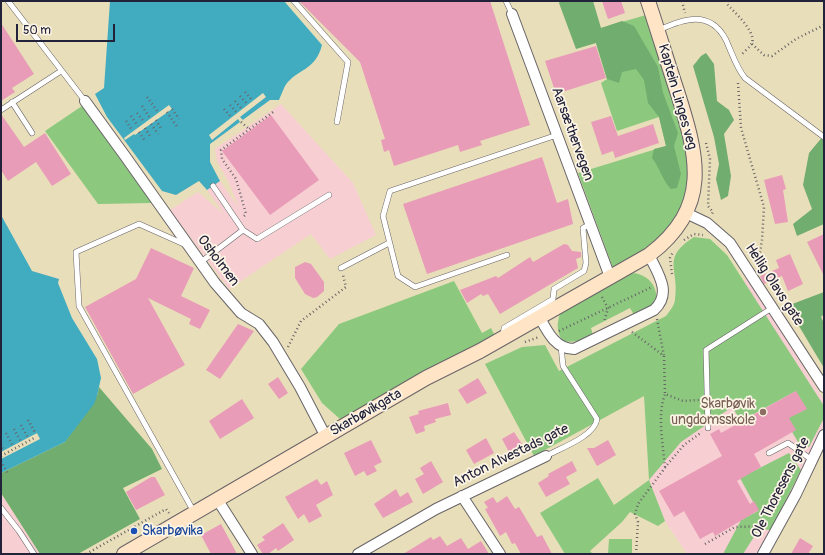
<!DOCTYPE html>
<meta charset="utf-8">
<style>
body{margin:0}
#map{position:relative;width:825px;height:555px;overflow:hidden;background:#e9deba;font-family:Pangolin,sans-serif}
canvas{display:block}
.frame{position:absolute;inset:0;border:2px solid #22223b;pointer-events:none}
.scale{position:absolute;left:16px;top:24px;width:99px;height:18px;box-sizing:border-box;border:2px solid #22223b;border-top:0;padding-left:5px;font-size:12px;line-height:14px;white-space:nowrap;color:#22223b;-webkit-text-stroke:3px #fcf5e5;paint-order:stroke}
</style>
<div id="map">
<canvas width="825" height="555"></canvas>
<div class="frame"></div>
<div class="scale">50 m</div>
</div>
<script>
const ctx = document.querySelector('canvas').getContext('2d');
ctx.lineJoin = 'round';
function fillPath(path, color) { ctx.fillStyle = color; ctx.fill(path, 'evenodd'); }
function stroke(path, color, width, dash) { ctx.strokeStyle = color; ctx.lineWidth = width; ctx.lineCap = dash ? 'butt' : 'round'; ctx.setLineDash(dash || []); ctx.stroke(path); }
function write(font, color, halo, rows, align = 'center') {
  ctx.font = font + ' Pangolin,sans-serif'; ctx.lineWidth = 3.5; ctx.setLineDash([]); ctx.textBaseline = 'middle'; ctx.strokeStyle = halo; ctx.fillStyle = color; for (const [text, x, y, turn = 0] of rows) {
    ctx.save(); ctx.translate(x, y); ctx.rotate((+turn || 0) * Math.PI / 180); ctx.textAlign = isNaN(turn) ? turn : align; if (halo) ctx.strokeText(text, 0, 0); ctx.fillText(text, 0, 0); ctx.restore();
  }
}
fillPath(new Path2D(`
 M281 104 353 183 376 235 330 259 311 234 229 289 170 210 198 192 224 214 207 190 220 181 238 206 229 183 217 161 215 149Z
 M748 278 824 400V425L770 532 756 554H687L665 521 649 480 681 442 703 425 734 287Z
 M1 493 40 554H1Z`), '#f7cfd2');
fillPath(new Path2D(`
 M646 15 688 142V185L680 209 668 229 648 249 613 268 578 173 666 146 659 117 617 131 601 83 607 79 596 43 601 28Z
 M82 106 152 203 98 204 45 131Z
 M694 237 710 239 727 255 824 406V418L809 447 798 442 785 420 796 391 741 421 732 407 681 442 649 480 665 521 658 526 630 512 622 522 590 551 593 554H565L540 513 598 478 614 505 649 480 644 396 534 456 485 364 522 347 545 345 559 371 666 316C669 312 674 306 675 300 680 268 660 259 694 237Z
 M635 273C649 277 655 283 657 298L652 306 634 315 630 308 591 328 593 335C583 340 575 343 563 341 556 332 557 324 560 313L625 275Z
 M454 281 482 333 491 328 495 336 341 420 322 403 301 369 339 324Z
 M789 453 801 470 771 530 759 529 743 554H723L741 520 758 511 740 478Z
 M609 539H632V554H608Z`), '#8cc97f');
fillPath(new Path2D(`
 M560 1H593L601 28 622 21 634 26 658 67 663 93 678 133 674 146 681 174 677 188 671 189C662 180 660 168 652 158L654 149 666 146 659 117 648 103 644 80 636 69 622 72 619 83 607 79 596 43 576 49 559 3Z
 M706 53 714 64 717 101 729 110 734 120 724 134 731 176 728 196 721 200 716 179 719 164 714 137 693 66 701 56Z
 M824 135V224L797 236 793 224 812 209 803 185 809 153Z
 M824 292V314L821 317 824 323V368L787 306Z
 M99 387 152 449 162 469 123 488 140 519 78 554H40L1 493V473L65 442 97 396Z`), '#71ad6e');
fillPath(new Path2D(`
 M110 1H284L322 45C315 72 297 68 285 86 283 90 281 95 279 100H270L210 144V162L220 181 207 190 199 181 176 195 162 191 107 117 95 94 104 88Z
 M1 215 32 271 59 279 58 283 72 318 97 359 101 378 97 396 94 404 65 442 1 473Z`), '#41acc0');
fillPath(new Path2D(`
 M263 93 266 97 240 117 243 120 240 122 238 119 212 140 209 135Z
 M169 105 172 109 135 135 134 134 125 140 124 138Z
 M37 433 40 439 1 459V452Z`), '#e9deba');
fillPath(new Path2D(`
 M299 1H490L530 125 480 141 482 145 460 152 458 145 394 166 389 150 384 152 381 140 385 139 360 62Z
 M602 1H621L625 13 608 19Z
 M1 23 34 74 12 88 15 92 1 101Z
 M596 46 606 78 556 94 545 61Z
 M1 114 24 147 45 133 71 174 52 186 36 162 8 181 1 170Z
 M271 115 319 180 270 215 222 151Z
 M611 116 618 136 653 124 659 143 615 158 613 151 602 155 591 122Z
 M542 157 557 203 568 199 573 224 427 274 403 204Z
 M782 175 786 189 783 190 788 222 775 224 764 180Z
 M824 234V276L807 242Z
 M564 244 568 245 572 251 581 252V257L576 259 578 268 500 314 488 294 483 296 481 294 467 303 460 290 496 276 498 278 530 257 533 262Z
 M151 248 194 268 181 296 210 310 200 329 189 324 191 319 148 298 185 365 133 394 85 307 136 279Z
 M790 254 803 284 788 291 782 276 764 284 760 276 779 268 776 260Z
 M305 262 311 264 324 282V291L317 297 313 298 305 294 295 278V267Z
 M238 324 254 331 220 379 206 370Z
 M278 377 288 393 279 399 268 384Z
 M478 378 487 393 467 404 458 390Z
 M796 391 807 409 789 418 796 430 754 454 761 467 737 481 750 504 754 501 759 510 715 536 713 532 700 539 684 511 674 517 659 491 722 456 710 434 719 429 721 433Z
 M242 399 254 418 220 439 209 421Z
 M448 403 451 415 435 419 436 422 424 426 425 431 416 434 409 417 419 414 418 411Z
 M514 432 522 444 509 452 502 439Z
 M486 438 494 453 474 464 466 450Z
 M371 440 382 462 374 466 377 471 367 476 364 471 355 476 344 453Z
 M608 440 616 455 597 466 587 448H594Z
 M431 461 443 482 423 494 415 479 424 474 420 468Z
 M572 461 577 471 566 477 570 484 546 497 538 483 549 476 548 474Z
 M151 477H155L165 495 136 510 126 492Z
 M317 479 321 485 327 481 333 495 316 505 322 516 309 523 304 514 298 519 285 497Z
 M396 489 400 497 408 492 413 502 383 518 374 504Z
 M507 496 515 509 519 507 537 537 542 535 552 554H521L515 543 512 544 506 532 500 536 485 509 488 508 484 502 493 497 497 503Z
 M283 523 294 540 278 551 276 548 268 554H263L257 545 265 540 262 537Z
 M221 524 237 554H211L201 535Z
 M440 536 447 546 461 538 468 549 481 541 489 554H403L431 537 433 540Z
 M800 538 813 546 808 554H791Z`), '#e89cb7');
const service = new Path2D(`
 M8 1 85 101
 M294 1 348 62 337 122
 M506 1 512 14
 M659 30C683 19 710 9 726 40 732 53 736 67 745 78L824 137
 M12 102 32 133
 M1 110 61 71
 M213 186 243 230
 M186 245 139 224 76 252 79 306 194 512
 M507 255 415 287 398 276 383 216 390 191 557 135
 M201 262 243 230 257 239 329 195
 M341 268 389 243
 M503 336 504 328 553 299 554 289 584 271 586 263 583 228 591 224
 M708 428 706 350 772 308
 M769 453 788 443 812 460
 M546 456C561 448 595 436 597 419L563 366 561 346
 M1 508 19 531 34 554`);
const minor = new Path2D(`
 M512 14 610 277
 M85 101 125 156 215 283 241 313 259 324 273 342 300 387 326 437
 M686 213 707 223 730 243 824 387
 M540 318C548 333 556 349 574 349L654 310C673 293 657 272 649 255
 M462 496 500 554
 M217 499 252 554
 M358 554 436 509 546 456
 M763 554 796 494 824 435`);
const secondary = new Path2D(`
 M124 554 426 378 480 351 649 255C712 207 698 157 677 91 667 61 658 31 648 1`);
stroke(service, '#686467', 6);
stroke(minor, '#686467', 12);
stroke(secondary, '#686467', 16);
stroke(new Path2D(`
 M682 1 685 13
 M728 1 727 4C734 12 756 31 752 43 750 47 744 52 741 55
 M752 44 764 55 772 56 796 39 824 25
 M738 83 741 128 764 207 762 240 758 264
 M245 92 253 101
 M240 96 248 105
 M147 97 158 112
 M235 101 242 109
 M230 105 237 113
 M142 106 150 118
 M172 109 179 119
 M224 109 232 118
 M167 112 178 128
 M137 113 144 122
 M131 116 138 126
 M156 120 162 130
 M126 121 132 130
 M241 122 249 129
 M151 124 158 134
 M145 128 151 138
 M139 132 145 141
 M706 143 710 159 708 206 713 212 712 214
 M244 216 246 214 236 179 222 159 221 150 273 112
 M684 240 694 234 703 235
 M672 274 670 258 673 252
 M602 297 608 308 604 322
 M657 319 664 356
 M559 331 652 287
 M632 332 664 356 665 394 683 401 699 400
 M525 342 539 337
 M288 347 301 321 346 287 343 275
 M28 420 36 434
 M21 425 28 438
 M14 429 21 442
 M6 433 13 446
 M1 444 4 451
 M1 456 36 437
 M1 461 8 474
 M665 467C663 445 657 415 665 394
 M705 544 735 527 766 526
 M86 554 166 509 169 513
 M636 554 638 522 635 514 638 504 667 465 684 445 702 432`), '#686467', 2.5, [1, 3]);
stroke(service, '#fff', 5);
stroke(minor, '#fff', 10);
stroke(secondary, '#ffe4c6', 14);
for (const [x, y, r, color] of [
 [763,412,4,"#8d6e63"],
 [134,531,4,"#1a4fb4"]
]) { const dot = new Path2D(); dot.arc(x, y, r, 0, 2 * Math.PI); ctx.fillStyle = color; ctx.fill(dot); stroke(dot, '#fcf5e5', 1.5); }
write('14px', '#22223b', '#fcf5e5', [
 ["Kaptein Linges veg",677,97,74],
 ["Aarsæthervegen",572,134,70],
 ["Osholmen",218,261,53],
 ["Hellig Olavs gate",774,285,57],
 ["Skarbøvikgata",366,413,-30],
 ["Anton Alvestads gate",511,456,-26],
 ["Ole Thoresens gate",781,488,-63]
]);
write('14px', '#785e54', '#fcf5e5', [
 ["Skarbøvik",755,404],
 ["ungdomsskole",755,420]
], 'right');
write('14px', '#164399', '#fcf5e5', [
 ["Skarbøvika",142,531]
], 'left');
</script>
